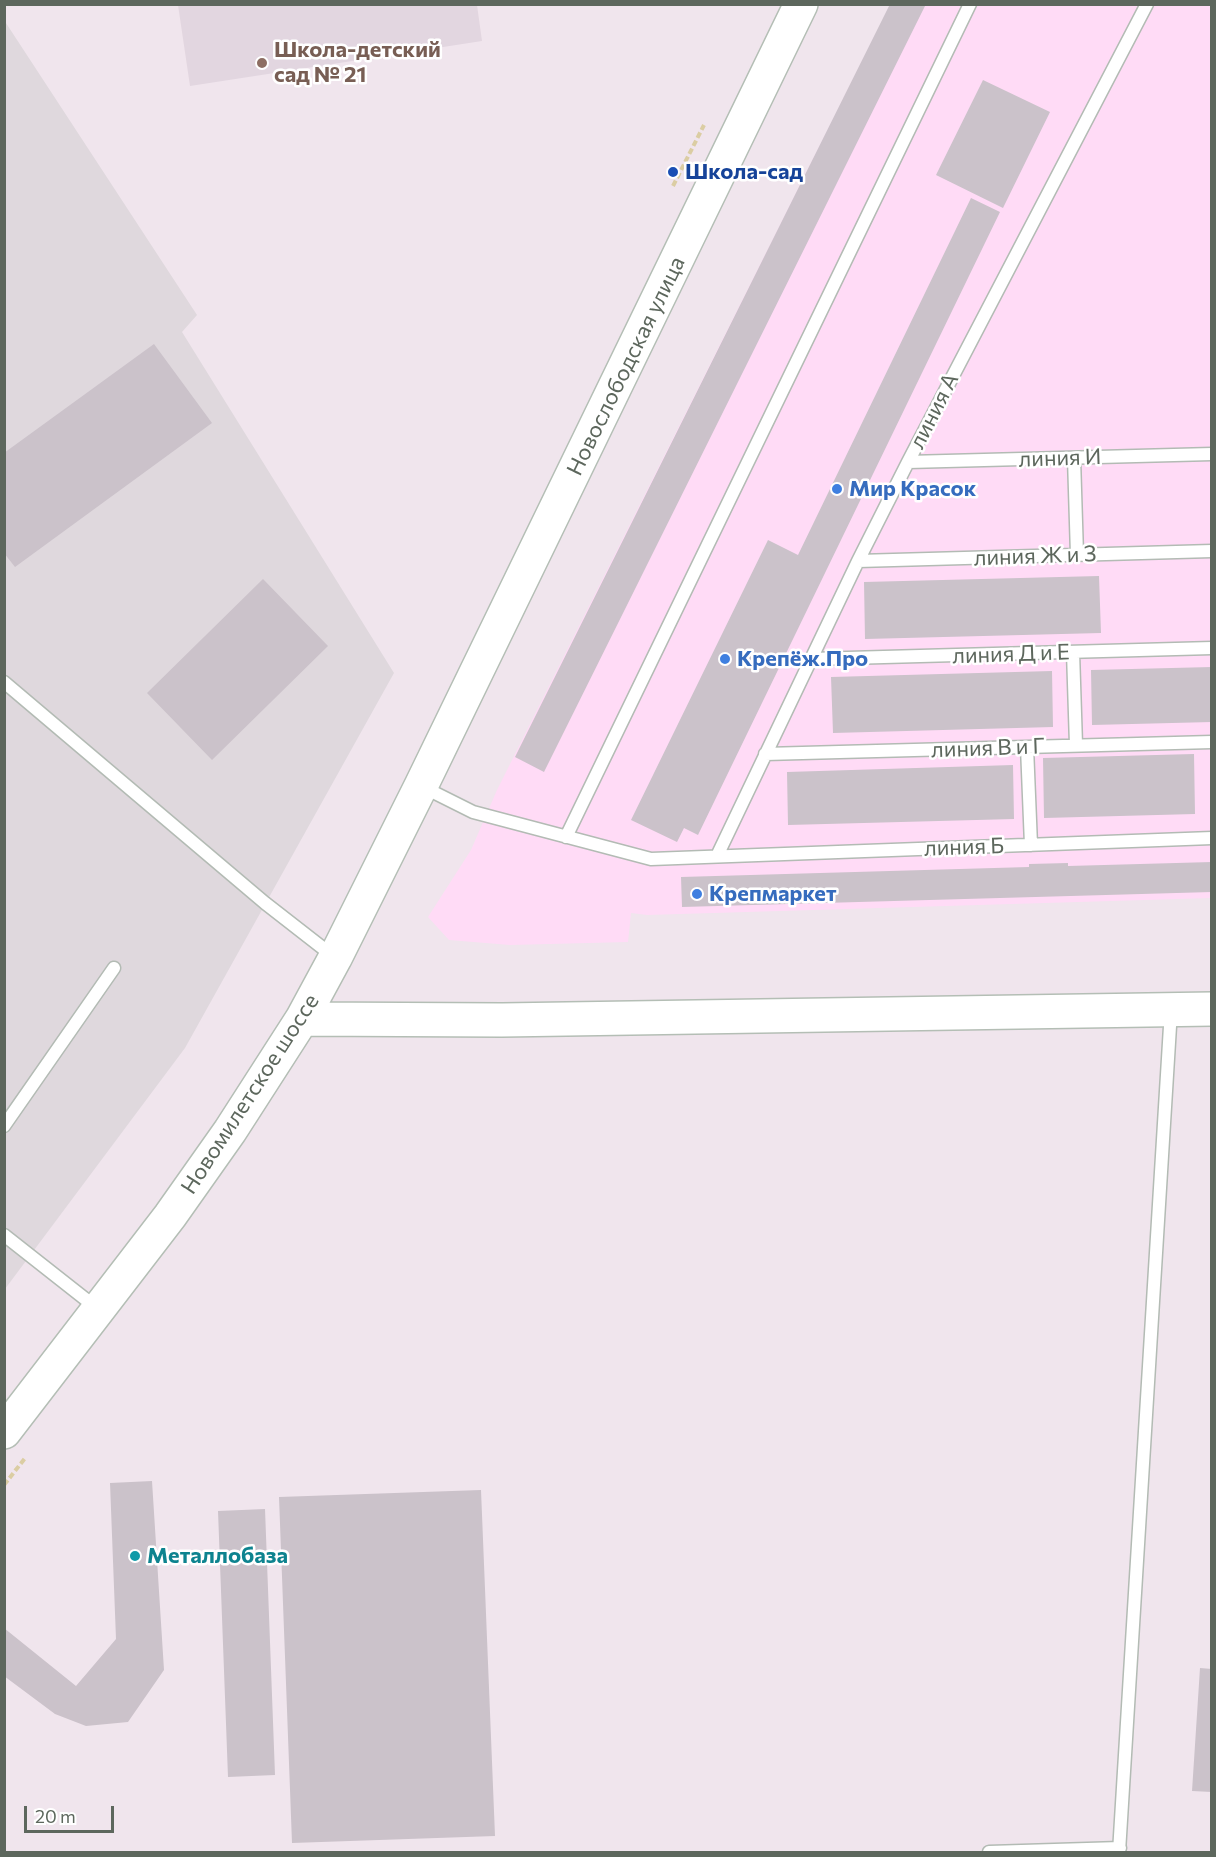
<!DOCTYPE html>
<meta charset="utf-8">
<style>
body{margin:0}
#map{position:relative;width:1216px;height:1857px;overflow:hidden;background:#f0e5ed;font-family:Commissioner,sans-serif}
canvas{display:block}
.frame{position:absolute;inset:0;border:6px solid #5d675d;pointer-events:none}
.scale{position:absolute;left:24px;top:1806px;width:90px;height:27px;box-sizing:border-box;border:3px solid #5d675d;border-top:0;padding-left:8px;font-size:18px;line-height:21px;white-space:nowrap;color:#5d675d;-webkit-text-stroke:4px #fff;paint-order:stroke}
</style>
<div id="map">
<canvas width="1216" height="1857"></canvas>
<div class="frame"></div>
<div class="scale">20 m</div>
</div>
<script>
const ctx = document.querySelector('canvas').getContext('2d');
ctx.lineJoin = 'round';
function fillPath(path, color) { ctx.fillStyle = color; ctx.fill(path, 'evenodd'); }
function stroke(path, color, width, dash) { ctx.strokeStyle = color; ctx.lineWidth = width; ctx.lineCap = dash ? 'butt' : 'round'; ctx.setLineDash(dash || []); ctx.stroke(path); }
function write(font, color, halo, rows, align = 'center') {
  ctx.font = font + ' Commissioner,sans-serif'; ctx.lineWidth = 5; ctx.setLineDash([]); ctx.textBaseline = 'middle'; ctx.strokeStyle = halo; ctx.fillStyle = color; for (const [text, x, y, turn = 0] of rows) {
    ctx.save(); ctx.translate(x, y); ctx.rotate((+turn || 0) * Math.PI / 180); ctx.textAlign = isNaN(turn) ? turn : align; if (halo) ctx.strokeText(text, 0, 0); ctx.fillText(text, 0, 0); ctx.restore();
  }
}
fillPath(new Path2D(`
 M890 5H1211V898L647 915 631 913 628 942 510 945 449 940 428 917 471 850 497 790Z`), '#ffdbf6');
fillPath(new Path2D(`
 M4 20 197 315 182 332 394 673 185 1048 5 1289Z`), '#dfd8dd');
fillPath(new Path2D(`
 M178 5H477L482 41 190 86Z`), '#e2d6e0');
fillPath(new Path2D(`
 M890 4H926L544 772 515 757Z
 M983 80 1050 112 1003 208 936 175Z
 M971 198 1000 212 698 835 684 828 677 842 631 820 768 540 798 555Z
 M154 344 212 423 15 567 4 553V453Z
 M1099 576 1101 633 865 639 864 582Z
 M263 579 328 646 212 760 147 693Z
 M1212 667V722L1092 725 1091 670Z
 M1052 671 1053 727 833 733 831 677Z
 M1194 754 1195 814 1044 818 1043 758Z
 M1013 765 1014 819 788 825 787 772Z
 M1212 862V892L682 907 681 877 1029 867V864L1068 863V866Z
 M152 1481 164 1670 128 1722 86 1726 55 1714 4 1676V1628L76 1686 116 1639 110 1483Z
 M481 1490 495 1836 292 1843 279 1497Z
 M265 1509 275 1775 228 1777 218 1511Z
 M1200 1668 1212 1669V1792L1192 1791Z`), '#cbc2ca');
const lane = new Path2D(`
 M1074 458 1077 555
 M908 462 1212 454
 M858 561 1212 551
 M1073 652 1076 745
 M811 659 1212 648
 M4 682 265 903 333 956
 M1027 747 1031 845
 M765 754 1212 742
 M421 786 473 812 651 859 1212 838
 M566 837 970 4
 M717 856 858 561 908 462 1147 4
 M4 1126 114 968
 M4 1235 98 1309
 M989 1852 1120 1848
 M1119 1852 1171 1010`);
const secondary = new Path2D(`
 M302 1019 502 1020 1212 1009
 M4 1432 170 1216 230 1131 302 1019 335 958 421 786 801 4`);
stroke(lane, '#b3bbb4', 15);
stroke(secondary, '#b4beb5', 36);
stroke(new Path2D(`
 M673 186 704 125
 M4 1485 26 1457`), '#dbcda3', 4, [6, 3]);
stroke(lane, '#fff', 12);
stroke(secondary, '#fff', 33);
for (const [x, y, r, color] of [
 [262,63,6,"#8d6e63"],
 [673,172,6,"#1a4fb4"],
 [837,489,6,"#3f7fe0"],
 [725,659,6,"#3f7fe0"],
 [697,894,6,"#3f7fe0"],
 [135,1556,6,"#0f9aa8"]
]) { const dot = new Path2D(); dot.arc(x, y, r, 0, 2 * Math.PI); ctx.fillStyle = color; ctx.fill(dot); stroke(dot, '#fff', 2); }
write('bold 22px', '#785e54', '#fff', [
 ["Школа-детский",274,50],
 ["сад № 21",274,75]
], 'left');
write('bold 22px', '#164399', '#fff', [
 ["Школа-сад",685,172]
], 'left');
write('22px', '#5d675d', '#fff', [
 ["Новослободская улица",626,366,-64],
 ["линия А",934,411,-63],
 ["линия И",1060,458,-2],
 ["линия Ж и З",1035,556,-2],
 ["линия Д и Е",1011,654,-2],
 ["линия В и Г",988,748,-2],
 ["линия Б",964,847,-2],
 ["Новомилетское шоссе",250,1094,-57]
]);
write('bold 22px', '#366cbe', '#fff', [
 ["Мир Красок",849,489],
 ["Крепёж.Про",737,659],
 ["Крепмаркет",709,894]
], 'left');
write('bold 22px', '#0d838f', '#fff', [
 ["Металлобаза",147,1556]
], 'left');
</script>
